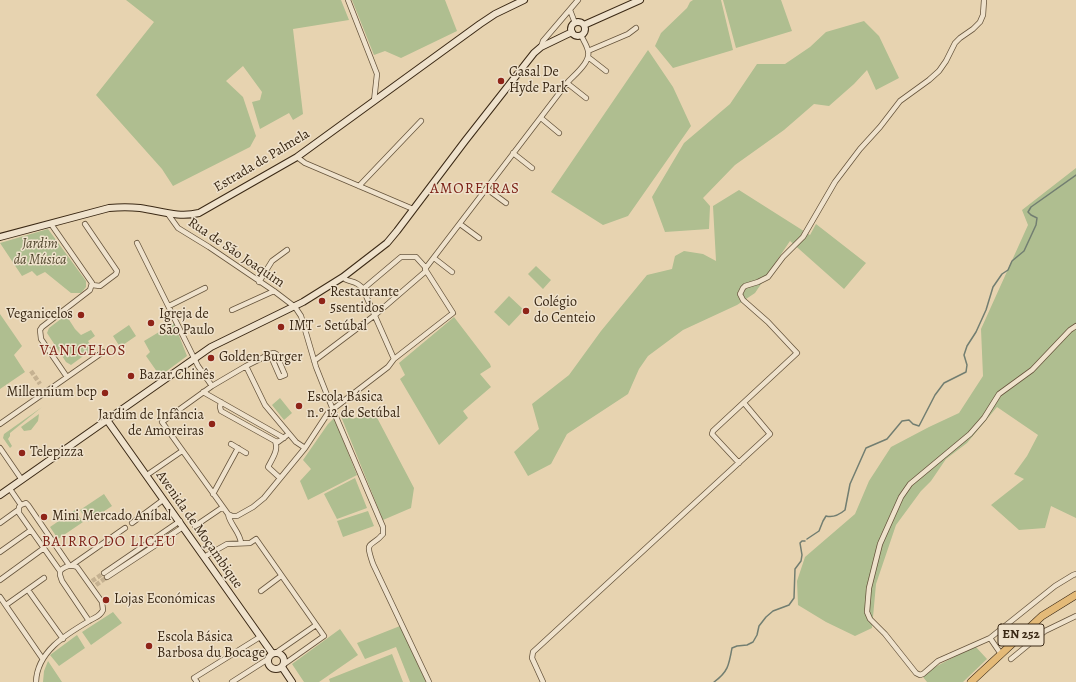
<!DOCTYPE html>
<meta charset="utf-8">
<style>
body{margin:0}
canvas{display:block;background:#e7d3b0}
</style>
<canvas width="1076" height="682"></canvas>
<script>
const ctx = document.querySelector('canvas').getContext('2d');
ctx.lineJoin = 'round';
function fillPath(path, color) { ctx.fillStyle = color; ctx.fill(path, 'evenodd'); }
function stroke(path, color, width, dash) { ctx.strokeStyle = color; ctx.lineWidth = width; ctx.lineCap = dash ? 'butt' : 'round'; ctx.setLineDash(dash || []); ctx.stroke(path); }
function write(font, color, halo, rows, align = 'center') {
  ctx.font = font + ' Alegreya,serif'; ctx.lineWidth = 3; ctx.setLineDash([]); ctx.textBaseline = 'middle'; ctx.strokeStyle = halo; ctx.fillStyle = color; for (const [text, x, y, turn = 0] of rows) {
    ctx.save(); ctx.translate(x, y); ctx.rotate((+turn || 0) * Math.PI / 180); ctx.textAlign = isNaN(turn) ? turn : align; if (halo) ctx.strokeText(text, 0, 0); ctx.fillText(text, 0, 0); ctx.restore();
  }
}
fillPath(new Path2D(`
 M126 0H341L349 20 293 29 303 114 293 120 289 113 260 129 252 102 260 100 262 92 243 66 226 81 243 97 256 136 250 147 173 186 162 169 96 95 154 22Z
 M352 0H445L457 31 401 58 385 51 374 55Z
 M693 0H721L733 50 673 68 655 46 661 33 687 8 690 2Z
 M723 0H781L792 31 736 48Z
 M864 21 879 36 899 78 876 90 867 70 854 84 829 106 814 104 784 130 735 165 703 198 710 206 709 229 665 232 652 197 684 143 730 104 757 64H785L810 47 826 32Z
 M648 50 673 87 691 126 628 216 603 225 551 192Z
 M1076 168V518L1051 506 1045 528 1019 530 991 505 1024 479 1014 474 1027 456 1038 435 997 407 967 443 946 459 931 481 921 491 896 525 876 584 872 628 855 636 826 622 798 605 797 581 805 557 855 514 869 481 891 447 929 427 959 413 983 376 981 329 1028 225 1022 210Z
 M739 190 810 235 816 224 866 263 844 289 790 241 755 293 737 305 683 330 648 356 639 369 628 394 567 434 551 464 528 476 514 452 539 429 532 404 569 375 601 331 647 275 672 269 675 256 684 251 703 254 716 261 713 206Z
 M48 229 86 281V287L81 293H71L45 272 37 276 32 271 22 276 0 243Z
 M536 266 551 280 543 289 528 274Z
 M509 296 524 310 509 326 494 312Z
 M0 314 22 346 14 355 25 372 0 389Z
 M66 315 75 329 81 335 91 330 95 336 88 341 93 349 71 365 66 362 47 333 49 328Z
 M454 317 490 364 491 367 480 374 491 387 463 411 468 418 439 445 400 379 405 375 399 363Z
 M174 323 187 356 160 376 146 356 150 352 144 341Z
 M129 325 136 336 120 347 113 336Z
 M280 398 292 413 284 420 272 405Z
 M42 407 10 433V436L8 439 12 446 10 448 3 438 4 434Z
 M346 409 353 419 373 410 414 488 411 508 383 520 340 414Z
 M39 414 38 421 31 430 24 431 21 427Z
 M334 418 357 475 308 500 300 481 311 469 303 460 328 424Z
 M355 478 367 508 337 519 324 494Z
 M104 494 112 506 88 522 80 510Z
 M75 510 83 522 58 539 50 527Z
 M368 511 374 526 343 537 337 521Z
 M113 612 122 623 91 645 82 632Z
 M400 626 426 682H410L396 647 365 659 357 643Z
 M340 629 358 655 319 682H304L292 664Z
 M77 635 85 648 59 666 50 655Z
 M975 646 987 659 963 682H927L923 677 933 668Z
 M392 654 403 682H330L329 679Z
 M48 661 62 682H43L44 671Z`), '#afbe90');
stroke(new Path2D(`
 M807 539 819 531 823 521 826 516C833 518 839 515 845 510L850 484 866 448 887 439 902 421 909 420 913 424 919 426 935 395 944 383 966 372 967 365 964 355 967 346 976 332 986 310 993 287 1002 274 1008 270 1012 261 1024 251 1036 225 1037 218 1031 215 1028 212 1031 207 1076 175
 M714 682C728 672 729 665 732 648L737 646 747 645 753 642 757 635 759 626 766 617 773 611 789 605 794 598 795 569 801 561 802 555 800 543 802 541H805`), '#727e71', 1.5);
stroke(new Path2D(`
 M31 371 40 384
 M92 581 104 573
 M96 585 107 577`), '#c5b191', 4.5, [4.5, 2]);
const street = new Path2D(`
 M348 0 377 74 374 101
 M570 10 575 23
 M541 47 543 41 578 0
 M588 51 628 34 636 28
 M588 57 606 71
 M567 83 586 98
 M541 118 559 133
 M513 153 532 168
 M297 157 305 163 413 209
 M359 186 421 121
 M487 189 506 203
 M168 214 178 228 209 247 274 291 295 307 301 316 316 367 333 410 383 527V534C371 549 364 538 373 564L429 682
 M51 224 92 283 90 290 42 327 40 330 41 339 67 377
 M85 224 117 271 116 274 100 286 92 285
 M460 224 479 238
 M137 243 198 366 212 386
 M434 258 452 272
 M343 277C348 284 355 278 363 289L394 359
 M259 282 272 261 287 250
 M363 289 401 257H416L426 268
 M169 306 205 288
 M232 310 274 291
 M1076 326 1070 330 1032 370 999 394 984 418 970 434 910 484 901 497 880 544 869 588 867 612 870 619 885 634 916 673 920 675 923 674 938 661 990 638 1055 586 1073 575 1076 574
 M314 361 375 315 426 271
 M246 366 265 405 296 442 305 448
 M203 392 284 438
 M221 402 220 407 221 411 275 441 278 442 286 436
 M0 424 103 352
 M275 441C279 450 272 459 268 467L280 478
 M231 444 246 453
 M0 448 22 480
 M739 463 712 434 713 431 797 353 768 322 743 300 740 294 743 288 745 286 758 282 768 277 783 257 803 237 835 182 860 149 880 127 900 101 929 80 939 71 946 61 955 43 960 38 973 29 980 22 983 15 984 0
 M147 475 182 451
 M10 489 21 505
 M213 494 238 448
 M21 505 19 507V513L60 571V575L62 581 89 621
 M21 505 26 503 28 505 69 565
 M228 514 232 516H237L253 507 264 498 305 448 328 413 388 367 394 359 453 313 425 269 567 83C574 75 591 62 588 51 587 45 583 40 581 35
 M0 523 18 510
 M132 523 163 500
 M195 526 223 507
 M241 543C240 532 230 525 228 514L162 422 212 386 246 366 270 354 274 353 276 354 285 375 280 377 270 354
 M0 552 31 530
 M204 557 227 544 250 543 256 539 324 636 283 665
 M72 565 125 528
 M104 573 180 521
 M107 577 183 527
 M0 580 44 548
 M28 590 63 639
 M261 591 281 576
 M0 597 42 658
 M6 605 44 578
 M990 638 1001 654
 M277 652 316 625
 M1011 659 1045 631 1076 616
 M36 682C37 652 65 635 89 621 95 617 100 617 103 610L102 602 77 567C70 564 65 566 60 571
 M197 682 194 678 260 637
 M232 682 268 659
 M543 682 532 658 533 652 770 434 744 403`);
const secondary = new Path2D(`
 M571 29a7 7 0 1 1 14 0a7 7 0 1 1-14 0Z
 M584 25 640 0
 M0 237 109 208C120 207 130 207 140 208 161 211 178 218 199 213L297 157 480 24 495 14 524 0
 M107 420 272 653
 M0 495 211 347 303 302 343 277 387 243 397 231 465 141 534 53 541 47 572 32
 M268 661a8 8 0 1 1 16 0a8 8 0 1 1-16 0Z
 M282 667 292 682`);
const primary = new Path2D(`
 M971 682 1042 616 1076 595`);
stroke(street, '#66543c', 6);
stroke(secondary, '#3b2915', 8);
stroke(primary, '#3b2915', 8);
stroke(street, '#efe2cc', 4.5);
stroke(secondary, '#efe2cc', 6);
stroke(primary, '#e4ba78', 7);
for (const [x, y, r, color] of [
 [501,81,4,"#8f2418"],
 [322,301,4,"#8f2418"],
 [526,311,4,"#8f2418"],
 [81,315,4,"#8f2418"],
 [151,323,4,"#8f2418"],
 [281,327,4,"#8f2418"],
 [211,358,4,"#8f2418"],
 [131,376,4,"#8f2418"],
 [105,393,4,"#8f2418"],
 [299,406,4,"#8f2418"],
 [212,424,4,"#8f2418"],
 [22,453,4,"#8f2418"],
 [44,517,4,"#8f2418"],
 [106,600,4,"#8f2418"],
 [149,646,4,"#8f2418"]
]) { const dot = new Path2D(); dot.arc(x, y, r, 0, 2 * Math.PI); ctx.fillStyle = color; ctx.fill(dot); stroke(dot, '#efe2cc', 1.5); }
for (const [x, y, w] of [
 [1021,635,46]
]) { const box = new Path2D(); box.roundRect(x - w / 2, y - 11, w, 22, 3); ctx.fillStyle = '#efe2cc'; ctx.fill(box); stroke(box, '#3b2915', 1); }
write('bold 13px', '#3b2915', null, [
 ["EN 252",1021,635]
]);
write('14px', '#3b2915', '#efe2cc', [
 ["Casal De",509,73],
 ["Hyde Park",509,89],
 ["Restaurante",330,293],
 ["5sentidos",330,309],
 ["Colégio",534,303],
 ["do Centeio",534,319],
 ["Veganicelos",73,315,"right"],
 ["Igreja de",159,315],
 ["São Paulo",159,331],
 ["IMT - Setúbal",289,327],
 ["Golden Burger",219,358],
 ["Bazar Chinês",139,376],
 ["Millennium bcp",97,393,"right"],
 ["Escola Básica",307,398],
 ["n.º 12 de Setúbal",307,414],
 ["Jardim de Infância",204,416,"right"],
 ["de Amoreiras",204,432,"right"],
 ["Telepizza",30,453],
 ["Mini Mercado Aníbal",52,517],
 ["Lojas Económicas",114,600],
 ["Escola Básica",157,638],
 ["Barbosa du Bocage",157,654]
], 'left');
write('14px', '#3b2915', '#efe2cc', [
 ["Estrada de Palmela",262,161,-31],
 ["Rua de São Joaquim",236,253,34],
 ["Avenida de Moçambique",199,530,55]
]);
write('italic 14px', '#52472e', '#efe2cc', [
 ["Jardim",40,245],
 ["da Música",40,261]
]);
ctx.letterSpacing = '1px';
write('15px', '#7a1f14', '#efe2cc', [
 ["AMOREIRAS",475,189],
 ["VANICELOS",83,351],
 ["BAIRRO DO LICEU",109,542]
]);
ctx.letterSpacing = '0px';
</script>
